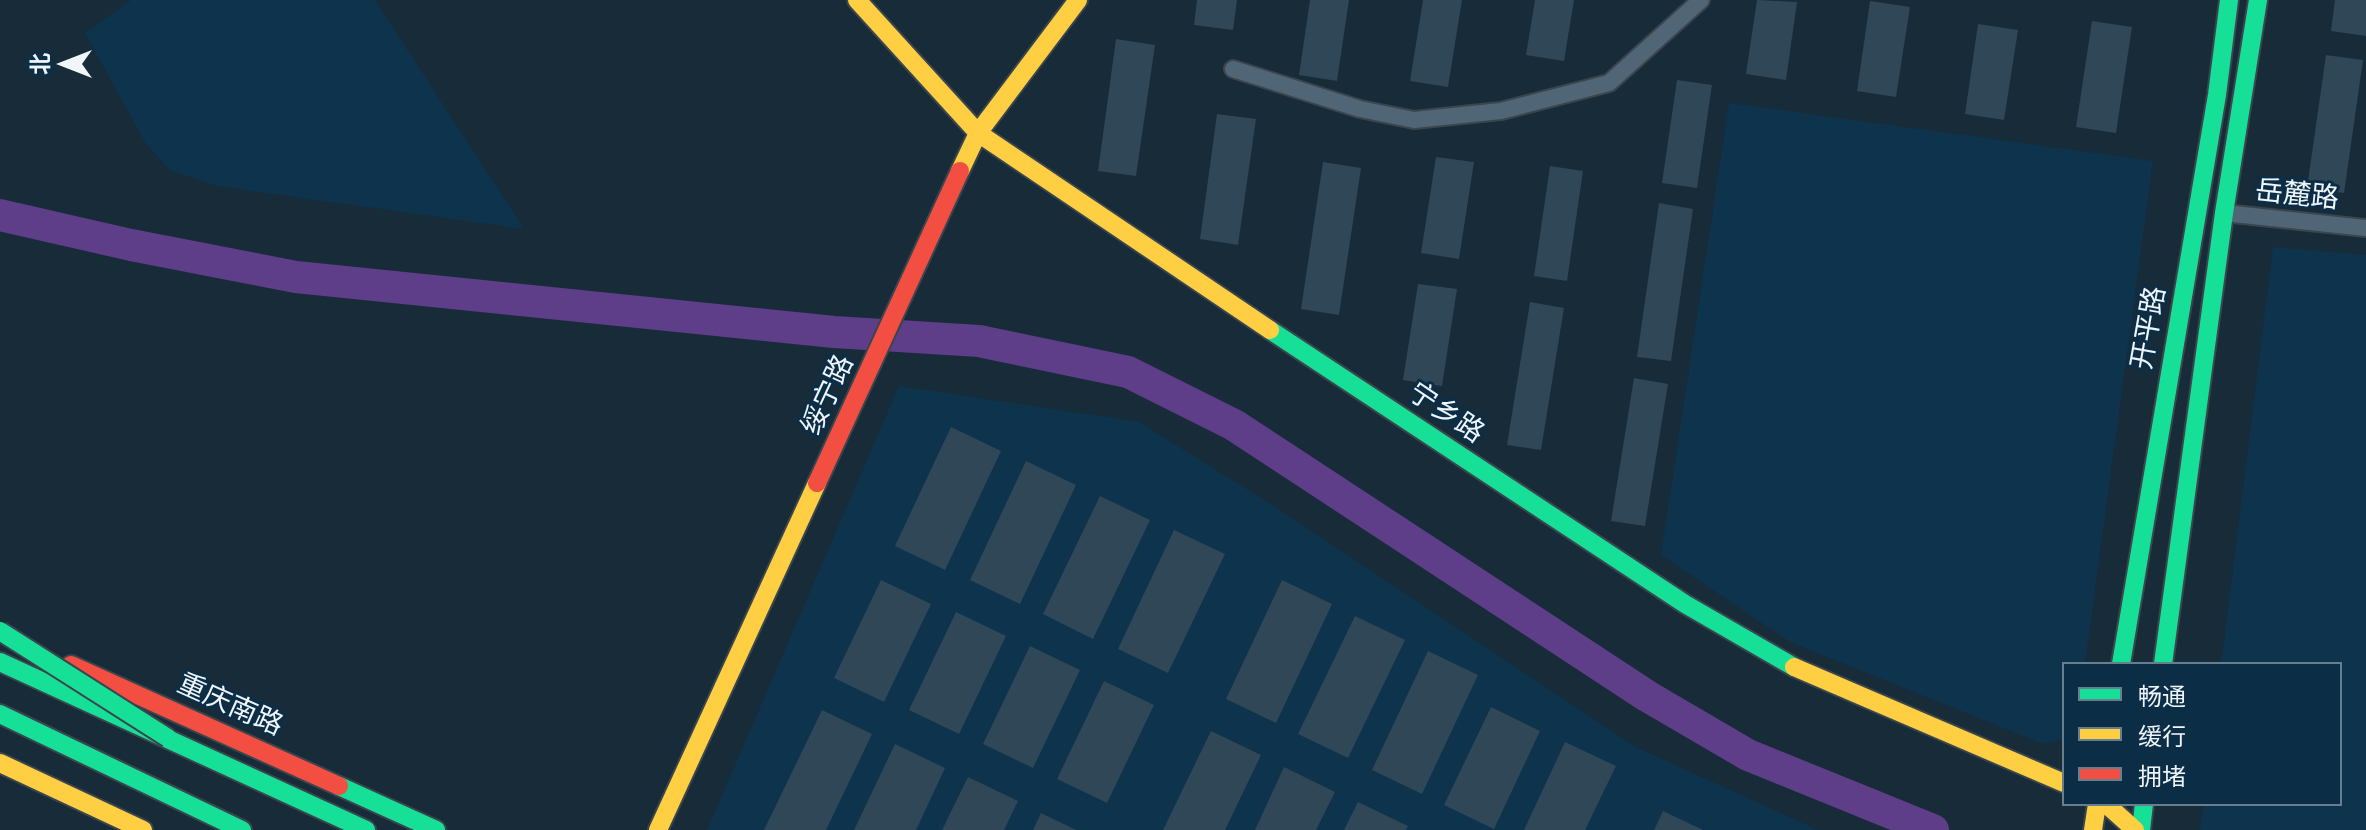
<!DOCTYPE html>
<meta charset="utf-8">
<style>
body{margin:0}
#map{position:relative;width:2366px;height:830px;overflow:hidden;background:#182b39;font-family:Quicksand,"Noto Sans SC",sans-serif}
canvas{display:block}
.legend{position:absolute;left:2062px;top:662px;width:280px;height:144px;box-sizing:border-box;background:#0b2e46;border:2px solid #667e8e;margin:0;padding:10px 14px;list-style:none;font-size:24px;color:#eff5fb}
.legend li{display:flex;align-items:center;gap:16px;height:40px}
.legend b{width:40px;border:2px solid #667e8e}
.north{position:absolute;left:24px;top:24px;width:80px;height:80px;-webkit-text-stroke:6px #0b2e46;paint-order:stroke;rotate:270deg;font-size:22px;font-weight:700;line-height:32px;text-align:center;color:#eff5fb}
.north::after{content:'';display:block;margin:auto;width:28px;height:36px;background:#eff5fb;clip-path:polygon(50% 0,100% 100%,50% 72%,0 100%)}
</style>
<div id="map">
<canvas width="2366" height="830"></canvas>
<ul class="legend">
<li><b style="height:10px;background:#16e098"></b>畅通</li>
<li><b style="height:10px;background:#ffcf43"></b>缓行</li>
<li><b style="height:10px;background:#f24e42"></b>拥堵</li>
</ul>
<div class="north">北</div>
</div>
<script>
const ctx = document.querySelector('canvas').getContext('2d');
ctx.lineJoin = 'round';
function fillPath(path, color) { ctx.fillStyle = color; ctx.fill(path, 'evenodd'); }
function stroke(path, color, width, dash) { ctx.strokeStyle = color; ctx.lineWidth = width; ctx.lineCap = dash ? 'butt' : 'round'; ctx.setLineDash(dash || []); ctx.stroke(path); }
function write(font, color, halo, rows, align = 'center') {
  ctx.font = font + ' Quicksand,"Noto Sans SC",sans-serif'; ctx.lineWidth = 6; ctx.setLineDash([]); ctx.textBaseline = 'middle'; ctx.strokeStyle = halo; ctx.fillStyle = color; for (const [text, x, y, turn = 0] of rows) {
    ctx.save(); ctx.translate(x, y); ctx.rotate((+turn || 0) * Math.PI / 180); ctx.textAlign = isNaN(turn) ? turn : align; if (halo) ctx.strokeText(text, 0, 0); ctx.fillText(text, 0, 0); ctx.restore();
  }
}
fillPath(new Path2D(`
 M131 0H375L524 229 218 186 170 170 146 144 85 33Z
 M1729 103 2153 161 2085 664H2064V739L2043 744 1790 642 1661 555Z
 M2273 247 2366 255V830H2200L2204 804H2340V664H2221Z
 M899 386 1139 422 1269 503 1636 747 1818 830H707Z`), '#0e334c');
stroke(new Path2D(`
 M0 215 131 245 296 277 834 332 979 341 1128 372 1234 425 1647 696 1748 755 1933 830`), '#5e3d89', 32);
fillPath(new Path2D(`
 M1197 0H1237L1233 30 1194 25Z
 M1310 0H1349L1337 81 1299 75Z
 M1423 0H1462L1448 87 1410 81Z
 M1535 0H1574L1564 61 1526 55Z
 M1757 0 1797 2 1786 80 1746 74Z
 M2335 0H2366V36L2331 31Z
 M1870 1 1910 7 1896 97 1857 91Z
 M2092 21 2132 27 2116 133 2076 127Z
 M1978 24 2018 30 2004 120 1965 114Z
 M1116 39 1155 45 1136 176 1098 171Z
 M2326 55 2363 60 2344 193 2307 188Z
 M1677 80 1712 85 1697 188 1662 183Z
 M1217 114 1256 119 1238 245 1200 239Z
 M1436 157 1474 162 1459 259 1421 253Z
 M1323 162 1361 168 1339 315 1301 309Z
 M1550 166 1583 171 1567 281 1534 276Z
 M1659 203 1693 209 1671 361 1637 357Z
 M1418 284 1457 289 1442 386 1403 380Z
 M1530 302 1564 308 1541 450 1507 445Z
 M1634 378 1668 384 1645 526 1611 521Z
 M951 427 1001 451 945 570 895 546Z
 M1026 461 1076 485 1020 604 970 580Z
 M1100 496 1150 520 1093 639 1043 614Z
 M1174 530 1225 554 1168 673 1118 649Z
 M881 580 931 604 884 702 834 678Z
 M1282 580 1332 604 1276 723 1226 699Z
 M956 612 1006 636 959 734 909 710Z
 M1355 616 1405 640 1348 758 1298 734Z
 M1030 646 1080 670 1033 768 983 744Z
 M1428 651 1478 675 1422 794 1372 770Z
 M1104 681 1154 705 1107 803 1057 779Z
 M1491 707 1540 731 1494 829 1444 805Z
 M822 710 872 734 826 830H764Z
 M1211 731 1261 755 1225 830H1163Z
 M1565 742 1616 766 1585 830H1524Z
 M895 744 945 768 916 830H854Z
 M1284 767 1335 792 1316 830H1255Z
 M968 777 1018 801 1004 830H942Z
 M1358 802 1408 826 1406 830H1344Z
 M1663 811 1703 830H1654Z
 M1041 813 1076 830H1033Z`), '#2f4756');
const street = new Path2D(`
 M1233 69 1360 109 1414 120 1501 111 1609 83 1701 0
 M2224 213 2366 228`);
const fast = new Path2D(`
 M1270 330 1685 604 1794 667
 M0 662 366 830
 M2121 664 2217 95 2229 0
 M2163 664 2224 213 2258 0
 M0 714 242 830
 M339 786 436 830
 M2141 830 2144 804`);
const slow = new Path2D(`
 M857 0 978 133 1270 330
 M960 171 978 133 1078 0
 M1794 667 2064 783
 M0 763 143 830
 M2106 804 2135 830
 M658 830 817 483
 M2093 830 2097 804`);
const jam = new Path2D(`
 M817 483 960 171
 M71 665 339 786`);
stroke(street, '#3a454d', 20);
stroke(fast, '#3a454d', 22);
stroke(slow, '#3a454d', 22);
stroke(jam, '#3a454d', 22);
stroke(street, '#506676', 16);
stroke(fast, '#16e098', 18);
stroke(slow, '#ffcf43', 18);
stroke(jam, '#f24e42', 18);
const fastBridge = new Path2D(`
 M0 631 168 738`);
stroke(fastBridge, '#3a454d', 22, []);
stroke(fastBridge, '#16e098', 18);
write('28px', '#eff5fb', '#0b2e46', [
 ["岳麓路",2297,195,6],
 ["开平路",2149,328,-80],
 ["绥宁路",828,395,-65],
 ["宁乡路",1446,413,34],
 ["重庆南路",230,705,24]
]);
</script>
